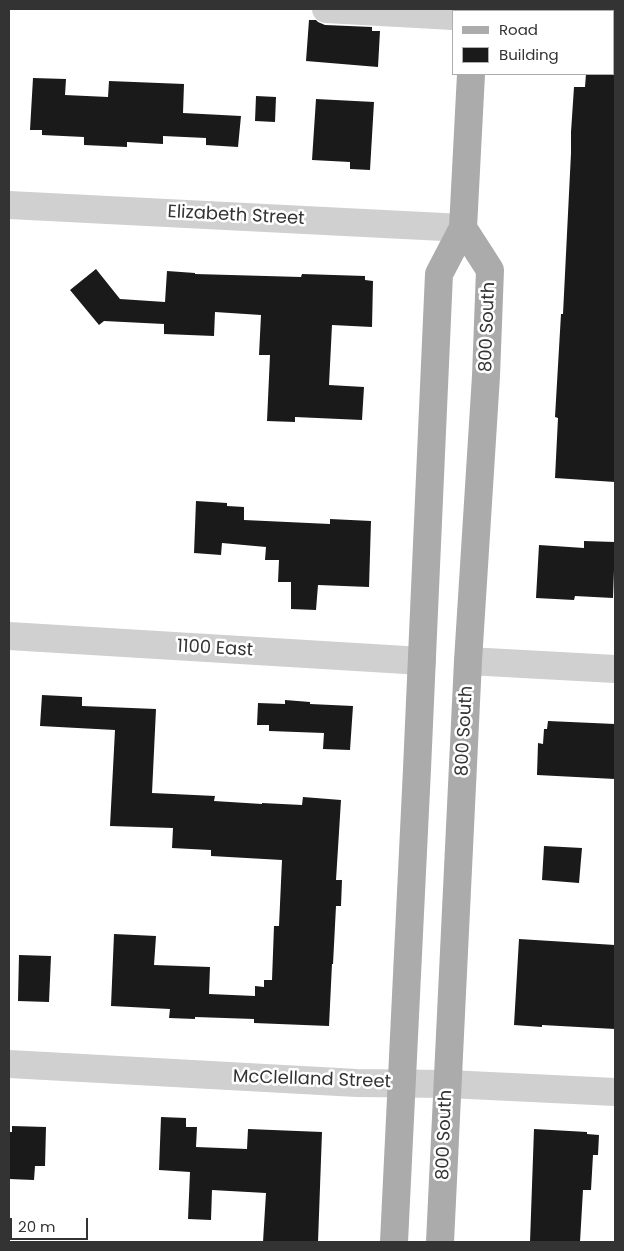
<!DOCTYPE html>
<style>
body{margin:0}
#map{position:relative;width:624px;height:1251px;overflow:hidden;background:#fff;font-family:Poppins,sans-serif}
canvas{display:block}
.frame{position:absolute;inset:0;border:10px solid #333;pointer-events:none}
.legend{position:absolute;left:452px;top:10px;width:162px;height:65px;box-sizing:border-box;background:#fff;border:1px solid #adadad;margin:0;padding:6px 9px;list-style:none;font-size:15px;color:#333}
.legend li{display:flex;align-items:center;gap:10px;height:25px}
.legend b{width:25px;border:1px solid #adadad}
.scale{position:absolute;left:10px;top:1218px;width:78px;height:22px;box-sizing:border-box;border:2px solid #333;border-top:0;padding-left:6px;font-size:15px;line-height:18px;white-space:nowrap;color:#333;-webkit-text-stroke:4px #fff;paint-order:stroke}
</style>
<div id="map">
<canvas width="624" height="1251"></canvas>
<div class="frame"></div>
<ul class="legend">
<li><b style="height:6px;background:#ababab"></b>Road</li>
<li><b style="height:14px;background:#1a1a1a"></b>Building</li>
</ul>
<div class="scale">20 m</div>
</div>
<script>
const ctx = document.querySelector('canvas').getContext('2d');
ctx.lineJoin = 'round';
function fillPath(path, color) { ctx.fillStyle = color; ctx.fill(path, 'evenodd'); }
function stroke(path, color, width, dash) { ctx.strokeStyle = color; ctx.lineWidth = width; ctx.lineCap = dash ? 'butt' : 'round'; ctx.setLineDash(dash || []); ctx.stroke(path); }
function write(font, color, halo, rows, align = 'center') {
  ctx.font = font + ' Poppins,sans-serif'; ctx.lineWidth = 5; ctx.setLineDash([]); ctx.textBaseline = 'middle'; ctx.strokeStyle = halo; ctx.fillStyle = color; for (const [text, x, y, turn = 0] of rows) {
    ctx.save(); ctx.translate(x, y); ctx.rotate((+turn || 0) * Math.PI / 180); ctx.textAlign = isNaN(turn) ? turn : align; if (halo) ctx.strokeText(text, 0, 0); ctx.fillText(text, 0, 0); ctx.restore();
  }
}
fillPath(new Path2D(`
 M309 20H316L318 22 325 25 372 27V31H380L378 67 306 61Z
 M586 74H615V248L614 280H615V482L555 478 558 418 555 417 561 314H563L571 153V132L574 87H585Z
 M33 78 66 79 65 95 108 97 109 81 184 84 183 113 241 116 238 147 206 145V138L163 136V144L127 142V147L84 145V137L42 135V130H30Z
 M256 96 276 97 275 122 255 121Z
 M316 99 374 102 370 170 350 169V162L312 160Z
 M96 269 120 299 165 302 167 271 195 273V274L301 277 302 274 365 276V280L373 281 372 327 332 325 329 385 364 387 362 420 295 417V422L267 421 270 355H259L261 315 215 312 214 336 164 334V324L104 321 99 325 70 290Z
 M196 501 227 503V506L244 507V520L330 524V519L371 521 369 587 318 585 316 610 291 609V582H278L279 560H265L266 547 222 543 221 555 194 553Z
 M584 541 615 542 613 598 575 596 574 600 536 598 539 545 584 548Z
 M42 695 82 697V706L156 709 152 793 215 796 214 801 262 804V803L302 805 303 797 341 800 336 880H342L341 906H336L333 964H332L329 1026 254 1023V1019L195 1017V1019L169 1018 170 1009 111 1006 114 934 156 936 154 965 210 967 209 994 255 996V986L264 987V980H272L274 926H279L282 860 211 856V850L172 848 173 828 110 826 115 730 40 726Z
 M285 700 310 702V704L353 706 350 750 323 749 324 733 269 731V725H257L258 703 285 704Z
 M548 721 615 724V779L537 775 538 743 543 744 544 729H547Z
 M544 846 582 848 579 883 542 880Z
 M519 939 615 945V1029L542 1025V1027L514 1025Z
 M19 955 51 956 49 1002 18 1001Z
 M161 1117 186 1118V1127H197L196 1147 247 1149 248 1129 322 1132 318 1242H263L266 1193 212 1190 211 1220 188 1219 190 1172 159 1170Z
 M12 1126 46 1127 45 1166H35L34 1180 9 1179V1132H12Z
 M534 1129 587 1132V1134L599 1135 598 1155H593L591 1190H583L580 1242H530Z`), '#1a1a1a');
stroke(new Path2D(`
 M326 9 453 16
 M9 205 463 228
 M9 636 422 661
 M468 661 615 669
 M9 1064 357 1083 448 1084 615 1092`), '#d0d0d0', 28);
stroke(new Path2D(`
 M475 11V9
 M394 1242 417 769 439 274 463 228 471 74
 M440 1242 468 661 486 376 490 270 463 228`), '#ababab', 28);
write('18px', '#333', '#fff', [
 ["Elizabeth Street",236,216,3],
 ["800 South",488,327,-88],
 ["1100 East",215,649,3],
 ["800 South",465,731,-87],
 ["McClelland Street",312,1080,2],
 ["800 South",445,1135,-88]
]);
</script>
